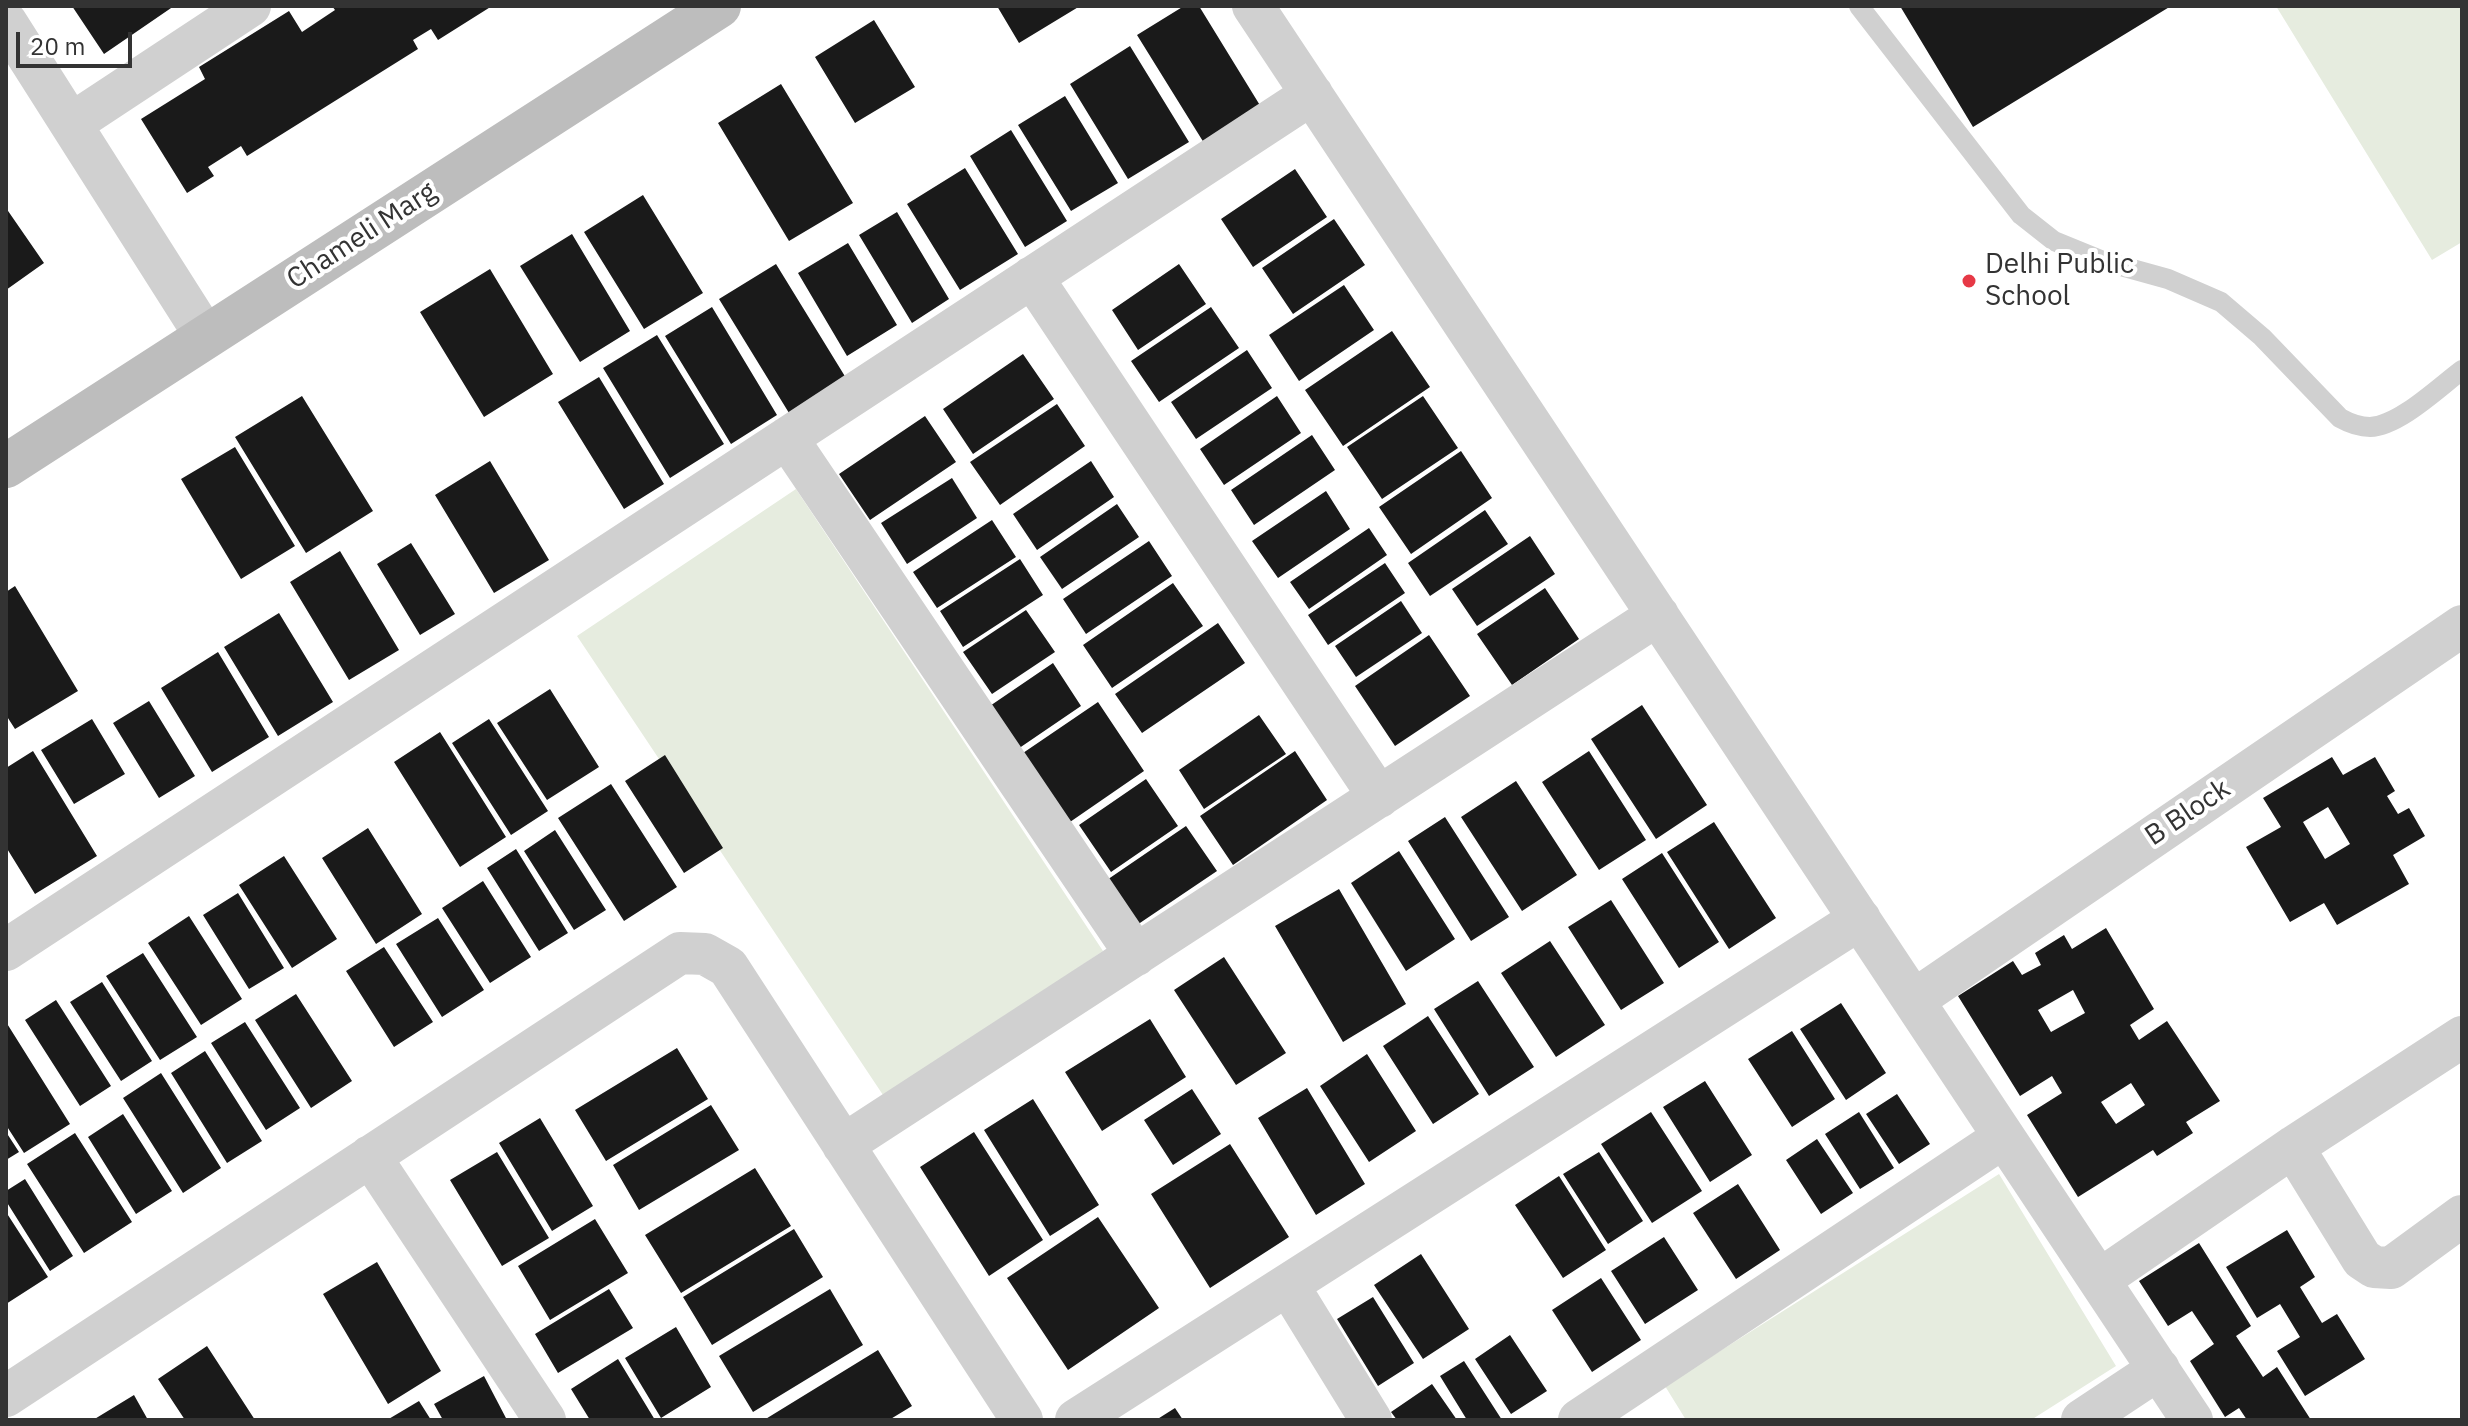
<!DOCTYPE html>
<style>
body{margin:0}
#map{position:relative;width:2468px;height:1426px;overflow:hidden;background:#fff;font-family:"IBM Plex Sans",sans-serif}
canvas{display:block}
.frame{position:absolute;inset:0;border:8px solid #333;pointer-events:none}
.scale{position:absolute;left:16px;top:32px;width:116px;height:36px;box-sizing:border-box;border:4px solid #333;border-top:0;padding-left:10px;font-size:24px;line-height:28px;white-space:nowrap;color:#333;-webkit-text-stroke:6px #fff;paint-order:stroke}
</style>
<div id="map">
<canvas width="2468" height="1426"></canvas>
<div class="frame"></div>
<div class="scale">20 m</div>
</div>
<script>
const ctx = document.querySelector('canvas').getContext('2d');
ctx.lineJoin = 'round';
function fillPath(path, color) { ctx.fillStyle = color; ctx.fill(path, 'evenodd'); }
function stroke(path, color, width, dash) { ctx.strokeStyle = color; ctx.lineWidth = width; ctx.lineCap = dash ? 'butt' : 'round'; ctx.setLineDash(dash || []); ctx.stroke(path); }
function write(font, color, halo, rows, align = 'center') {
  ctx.font = font + ' "IBM Plex Sans",sans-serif'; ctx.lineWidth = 8; ctx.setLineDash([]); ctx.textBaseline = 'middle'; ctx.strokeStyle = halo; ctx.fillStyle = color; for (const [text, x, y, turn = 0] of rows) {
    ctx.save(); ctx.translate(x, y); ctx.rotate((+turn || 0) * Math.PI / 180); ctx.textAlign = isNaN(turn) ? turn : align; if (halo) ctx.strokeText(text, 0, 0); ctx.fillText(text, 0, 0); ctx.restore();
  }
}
fillPath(new Path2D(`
 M2276 6H2462V242L2432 260Z
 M796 489 1103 951 885 1098 577 636Z
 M1999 1174 2116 1366 2031 1420H1686L1665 1386Z`), '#e6ecdf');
fillPath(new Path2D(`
 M72 6H174L104 54Z
 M332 6H492L438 40 431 29 413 40 418 49 247 156 241 146 208 167 214 176 187 193 141 119 205 79 199 67 289 11 302 32 335 10Z
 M997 6H1080L1019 43Z
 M1184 6H1199L1261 107 1204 143 1137 35Z
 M1900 6H2171L1973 127Z
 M874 20 915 87 855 123 815 57Z
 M1130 46 1189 142 1128 179 1070 84Z
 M781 84 853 203 789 241 718 123Z
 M1065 96 1118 183 1071 211 1018 125Z
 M1011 130 1067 221 1025 247 970 156Z
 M965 168 1018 254 960 290 907 204Z
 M1295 169 1327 217 1253 267 1221 219Z
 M643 195 703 293 644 329 584 232Z
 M6 208 44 263 6 290Z
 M897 212 949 299 912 323 859 235Z
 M1334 219 1365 265 1293 314 1262 268Z
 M572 234 630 331 580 362 520 266Z
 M848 243 897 325 847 356 798 273Z
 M776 264 846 378 789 413 719 299Z
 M1179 264 1206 304 1138 350 1112 310Z
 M490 269 553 374 484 417 420 312Z
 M1344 285 1374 330 1299 381 1269 335Z
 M712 307 777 415 731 444 665 336Z
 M1211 307 1239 348 1159 402 1131 361Z
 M1392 331 1430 387 1343 446 1305 390Z
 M657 335 724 444 670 478 603 368Z
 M1247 350 1272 388 1196 439 1171 402Z
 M1023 354 1054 399 973 454 943 409Z
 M599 377 664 484 624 509 558 402Z
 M302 396 373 511 306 553 235 437Z
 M1277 396 1301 433 1224 485 1200 449Z
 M1423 396 1458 448 1382 499 1347 447Z
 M1057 404 1085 446 1000 505 970 462Z
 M925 416 956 462 870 520 839 474Z
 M1312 435 1335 470 1254 525 1231 490Z
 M235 447 295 546 241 579 181 479Z
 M1461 451 1492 498 1411 554 1379 507Z
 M490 461 549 560 494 593 435 495Z
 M1091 461 1114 497 1037 550 1013 514Z
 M952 478 977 518 907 564 881 523Z
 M1326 491 1350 529 1278 578 1252 541Z
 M1117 504 1139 537 1062 589 1040 557Z
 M1485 510 1508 544 1430 596 1408 563Z
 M992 520 1016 557 937 608 913 572Z
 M1369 528 1387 555 1309 609 1290 582Z
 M1530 536 1555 574 1477 626 1452 589Z
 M1149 541 1172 576 1086 634 1063 599Z
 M411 543 455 614 420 635 377 564Z
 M340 551 399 650 349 680 290 582Z
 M1020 559 1043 595 963 647 940 611Z
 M1385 563 1405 593 1328 645 1308 615Z
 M1173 583 1203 626 1112 688 1083 645Z
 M15 586 78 691 15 729 6 715V592Z
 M1545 588 1579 639 1512 685 1477 634Z
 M1401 601 1422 633 1356 677 1335 646Z
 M1026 610 1055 652 992 694 963 652Z
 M279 613 333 702 278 736 224 647Z
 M1218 623 1245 663 1142 733 1115 694Z
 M1429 635 1470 696 1395 746 1355 686Z
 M218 652 269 737 212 772 161 688Z
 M1053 663 1081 706 1012 753 984 710Z
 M550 689 599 767 547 800 497 723Z
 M149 701 195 776 159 798 113 723Z
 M1098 702 1144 771 1070 822 1023 753Z
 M1642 705 1707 805 1656 839 1591 739Z
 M1259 715 1286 754 1204 809 1179 770Z
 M92 719 125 774 74 804 41 750Z
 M489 719 548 811 511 835 452 743Z
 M440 732 506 837 460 867 394 762Z
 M33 751 97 856 35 894 6 847V768Z
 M1295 751 1327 800 1233 865 1200 816Z
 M1589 751 1646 840 1599 870 1542 782Z
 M665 755 723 848 684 873 625 781Z
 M2332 757 2343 775 2375 757 2395 791 2387 796 2398 814 2409 808 2425 836 2393 855 2409 884 2337 925 2324 903 2290 922 2246 847 2281 827 2263 798ZM2328 807 2350 844 2325 859 2303 822Z
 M1146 779 1178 826 1111 872 1079 825Z
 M1516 781 1577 875 1522 911 1461 817Z
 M611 784 677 887 624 921 558 818Z
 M1445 817 1509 917 1471 941 1408 841Z
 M1714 822 1776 918 1729 949 1667 852Z
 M1186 826 1217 871 1131 929 1101 884Z
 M368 828 422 914 376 944 322 858Z
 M555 830 606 910 574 930 524 851Z
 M516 849 568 933 539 951 487 868Z
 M1399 851 1455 939 1406 971 1351 883Z
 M1662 853 1719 942 1679 968 1622 879Z
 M284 856 337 939 292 968 239 885Z
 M483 881 531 957 490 983 442 908Z
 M1339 889 1406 1004 1343 1042 1275 926Z
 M238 893 284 968 249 989 203 915Z
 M1611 900 1664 983 1621 1010 1568 927Z
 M189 916 242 999 201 1025 148 943Z
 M438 918 484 990 442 1017 396 944Z
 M2106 928 2154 1009 2130 1025 2139 1040 2167 1021 2220 1101 2186 1122 2193 1133 2157 1156 2153 1150 2078 1197 2027 1115 2062 1093 2052 1076 2020 1096 1958 996 2013 961 2022 975 2041 965 2035 953 2064 935 2072 949ZM2073 990 2085 1013 2051 1032 2038 1010ZM2131 1083 2145 1105 2116 1124 2101 1102Z
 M1550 941 1605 1025 1556 1057 1501 973Z
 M384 947 433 1022 394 1047 346 971Z
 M143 953 197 1037 160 1060 106 976Z
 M1224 957 1286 1053 1236 1085 1174 990Z
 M1478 981 1534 1067 1489 1096 1434 1009Z
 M102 982 152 1061 121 1081 70 1002Z
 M296 994 352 1081 311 1108 255 1020Z
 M56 1000 111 1086 80 1106 25 1020Z
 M1841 1003 1886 1073 1846 1100 1800 1029Z
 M1428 1016 1479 1094 1433 1124 1383 1046Z
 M1150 1019 1186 1077 1102 1131 1065 1072Z
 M6 1022 70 1124 24 1153 6 1125Z
 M245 1022 300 1108 266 1130 211 1043Z
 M1792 1031 1835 1099 1792 1127 1748 1059Z
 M677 1048 708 1099 606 1161 575 1110Z
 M205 1051 262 1141 227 1163 171 1073Z
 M1367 1054 1416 1131 1369 1162 1320 1086Z
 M161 1073 221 1168 183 1193 123 1098Z
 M1705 1081 1752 1155 1710 1182 1663 1107Z
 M1307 1088 1365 1184 1316 1215 1258 1118Z
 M1192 1089 1221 1134 1173 1165 1144 1120Z
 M1897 1094 1930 1144 1899 1164 1866 1114Z
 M1033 1099 1099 1205 1050 1236 984 1130Z
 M711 1105 739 1150 639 1210 613 1165Z
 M1651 1112 1702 1191 1652 1223 1601 1144Z
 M1859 1112 1894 1168 1860 1189 1825 1134Z
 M123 1114 172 1191 136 1214 88 1137Z
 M540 1118 593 1206 552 1231 499 1143Z
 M6 1132 19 1152 6 1160Z
 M974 1132 1043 1240 989 1276 920 1167Z
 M75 1133 132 1222 84 1253 27 1164Z
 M1817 1139 1853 1193 1821 1214 1786 1160Z
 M1230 1144 1289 1237 1210 1288 1151 1194Z
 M497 1152 549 1238 502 1266 450 1180Z
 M1599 1152 1643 1221 1608 1244 1563 1174Z
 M755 1168 791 1226 681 1293 645 1235Z
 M1559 1176 1606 1250 1563 1278 1515 1205Z
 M25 1179 73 1256 50 1271 6 1201V1191Z
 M1738 1184 1780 1250 1736 1279 1693 1213Z
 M6 1212 48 1277 6 1304Z
 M1098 1217 1159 1308 1068 1370 1007 1278Z
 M595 1219 628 1273 550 1320 518 1266Z
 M794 1229 823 1277 712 1345 683 1297Z
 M2287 1230 2315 1277 2300 1287 2322 1323 2337 1314 2365 1359 2305 1396 2277 1351 2300 1337 2280 1304 2257 1318 2226 1267Z
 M1664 1237 1698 1290 1645 1324 1611 1271Z
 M2199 1243 2251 1326 2236 1336 2263 1377 2277 1367 2311 1420H2247L2239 1408 2225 1417 2190 1361 2214 1344 2192 1311 2168 1326 2139 1281Z
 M1421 1254 1469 1329 1423 1359 1374 1285Z
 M377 1262 441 1371 388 1404 323 1294Z
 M1601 1278 1641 1340 1592 1372 1552 1310Z
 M609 1289 633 1328 558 1373 535 1334Z
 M830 1289 863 1345 753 1412 719 1356Z
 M1373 1297 1414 1363 1378 1386 1337 1319Z
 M676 1327 711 1387 661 1418 625 1358Z
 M1510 1335 1547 1391 1511 1414 1475 1359Z
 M207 1346 255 1420H185L158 1379Z
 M878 1350 912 1406 889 1420H764Z
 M618 1359 655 1420H590L571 1389Z
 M1464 1361 1502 1420H1467L1440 1376Z
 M484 1376 507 1420H443L434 1404Z
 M1432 1384 1457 1420H1397L1391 1412Z
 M134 1395 148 1420H93Z
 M419 1401 431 1420H387Z
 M1175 1408 1183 1420H1156Z`), '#1a1a1a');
stroke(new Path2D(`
 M1859 6 2021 215 2054 241 2103 261 2168 279 2221 302 2262 337 2340 418C2349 423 2359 427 2370 427 2399 426 2439 387 2462 370`), '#d0d0d0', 20);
stroke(new Path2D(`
 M1253 6 2192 1420
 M6 22 206 337
 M71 124 250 6
 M1032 277 1379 797
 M787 438 1136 955
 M6 950 1312 94
 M1914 1000 2462 626
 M843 1145 1658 615
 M2293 1147 2362 1259 2374 1267 2391 1268 2462 1216
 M370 1156 545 1420
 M2099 1280 2293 1147 2462 1037
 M1288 1285 1371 1420
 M6 1396 680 953 705 954 728 967 1022 1420
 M1076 1420 1860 919
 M1579 1420 2004 1137
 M2082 1420 2159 1369`), '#d0d0d0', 42);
stroke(new Path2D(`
 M6 466 719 6`), '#bdbdbd', 44);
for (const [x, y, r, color] of [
 [1969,281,8,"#e63946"]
]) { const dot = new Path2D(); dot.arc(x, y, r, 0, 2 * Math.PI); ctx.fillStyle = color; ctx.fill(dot); stroke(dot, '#fff', 3); }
write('28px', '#333', '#fff', [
 ["Chameli Marg",362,236,-33],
 ["B Block",2188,813,-34]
]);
write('28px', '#333', '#fff', [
 ["Delhi Public",1985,265],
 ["School",1985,297]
], 'left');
</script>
